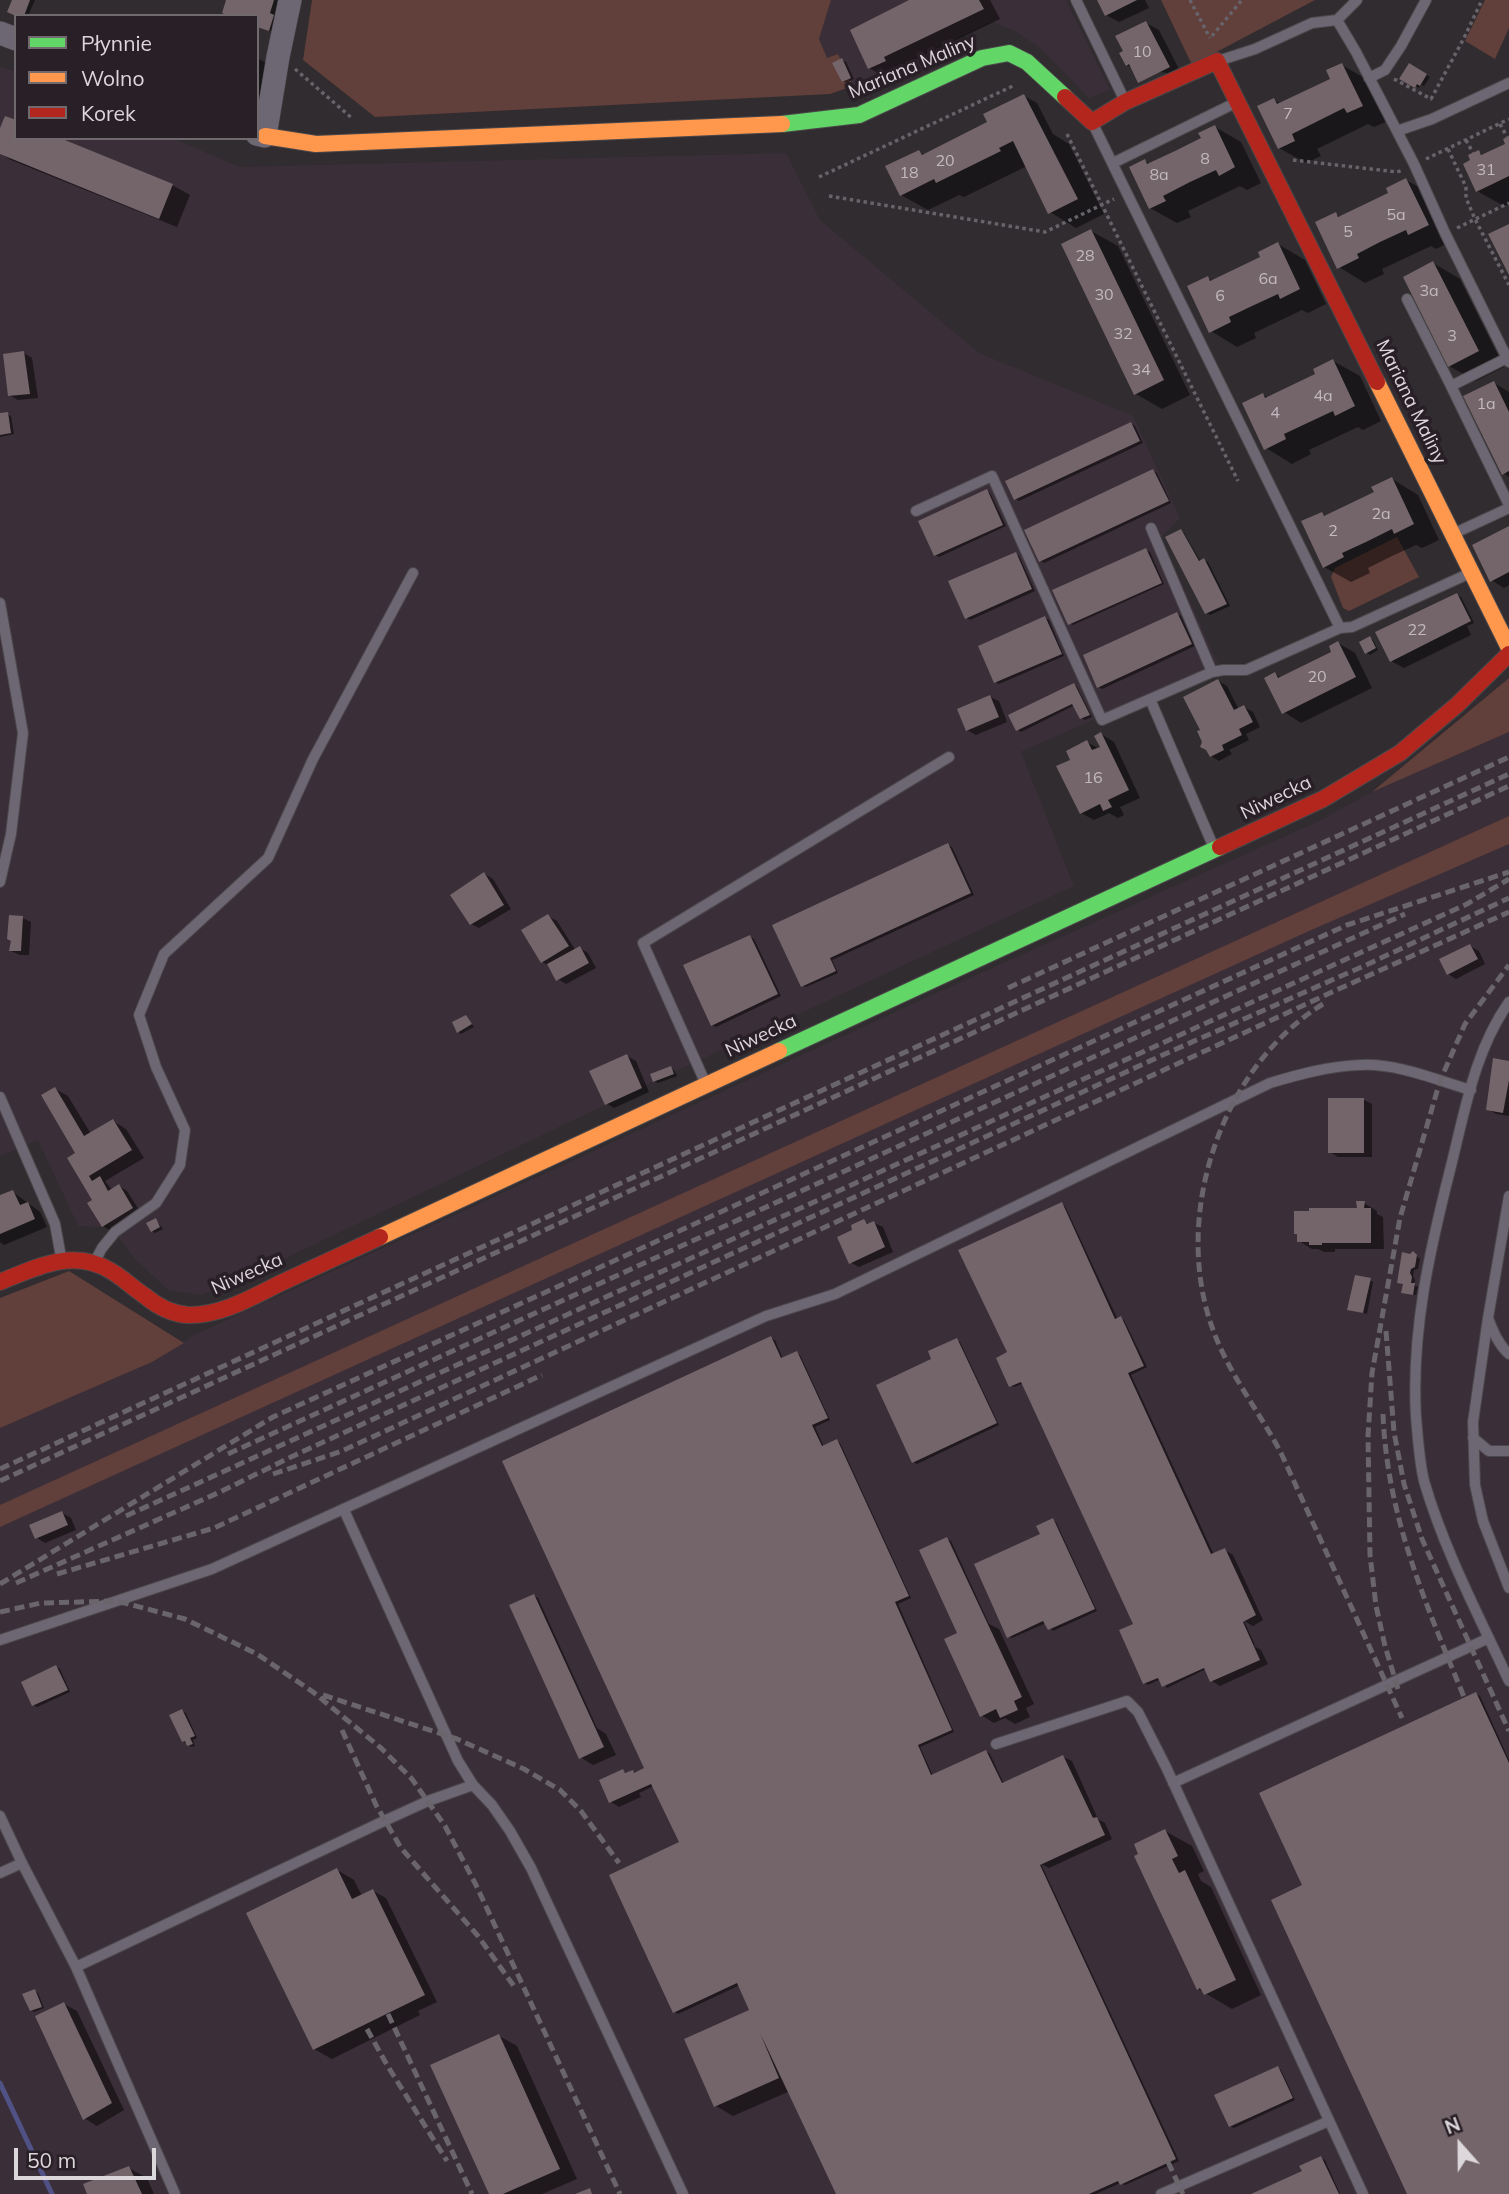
<!DOCTYPE html>
<meta charset="utf-8">
<style>
body{margin:0}
#map{position:relative;width:1509px;height:2194px;overflow:hidden;background:#302c2f;font-family:Mulish,sans-serif}
canvas{display:block}
.legend{position:absolute;left:14px;top:14px;width:245px;height:126px;box-sizing:border-box;background:#282026;border:2px solid #70696e;margin:0;padding:9px 12px;list-style:none;font-size:21px;color:#dcd7db}
.legend li{display:flex;align-items:center;gap:14px;height:35px}
.legend b{width:35px;border:2px solid #70696e}
.north{position:absolute;left:1425px;top:2110px;width:70px;height:70px;-webkit-text-stroke:5px #282026;paint-order:stroke;rotate:339deg;font-size:19px;font-weight:700;line-height:28px;text-align:center;color:#dcd7db}
.north::after{content:'';display:block;margin:auto;width:24px;height:32px;background:#dcd7db;clip-path:polygon(50% 0,100% 100%,50% 72%,0 100%)}
.scale{position:absolute;left:14px;top:2148px;width:142px;height:32px;box-sizing:border-box;border:4px solid #dcd7db;border-top:0;padding-left:9px;font-size:21px;line-height:24px;white-space:nowrap;color:#dcd7db;-webkit-text-stroke:5px #282026;paint-order:stroke}
</style>
<div id="map">
<canvas width="1509" height="2194"></canvas>
<ul class="legend">
<li><b style="height:9px;background:#63d668"></b>Płynnie</li>
<li><b style="height:9px;background:#ff974d"></b>Wolno</li>
<li><b style="height:9px;background:#b3261e"></b>Korek</li>
</ul>
<div class="north">N</div>
<div class="scale">50 m</div>
</div>
<script>
const ctx = document.querySelector('canvas').getContext('2d');
ctx.lineJoin = 'round';
function fillPath(path, color) { ctx.fillStyle = color; ctx.fill(path, 'evenodd'); }
function stroke(path, color, width, dash) { ctx.strokeStyle = color; ctx.lineWidth = width; ctx.lineCap = dash ? 'butt' : 'round'; ctx.setLineDash(dash || []); ctx.stroke(path); }
function write(font, color, halo, rows, align = 'center') {
  ctx.font = font + ' Mulish,sans-serif'; ctx.lineWidth = 7; ctx.setLineDash([]); ctx.textBaseline = 'middle'; ctx.strokeStyle = halo; ctx.fillStyle = color; for (const [text, x, y, turn = 0] of rows) {
    ctx.save(); ctx.translate(x, y); ctx.rotate((+turn || 0) * Math.PI / 180); ctx.textAlign = isNaN(turn) ? turn : align; if (halo) ctx.strokeText(text, 0, 0); ctx.fillText(text, 0, 0); ctx.restore();
  }
}
fillPath(new Path2D(`
 M831 0H1066L1110 90 1089 98 1040 48 1015 31 992 22 853 86 838 54 827 59 819 39Z
 M0 66 16 72V138H172L240 167 786 153 820 220 979 353 1133 416 1180 518 1161 537 1218 664 1021 752 1074 886 653 1082 236 1282 201 1295 168 1290 135 1259 108 1224 102 1227 78 1226 38 1140 0 1156Z
 M1509 732V2194H0V1428L152 1362 194 1335 930 996 1319 821 1372 792Z`), '#3a2e38');
fillPath(new Path2D(`
 M312 0H831L819 39 827 58 838 54 853 86 830 94 375 117 303 60Z
 M1161 0H1315L1192 65Z
 M1485 0H1509V28L1495 59 1465 41Z
 M1397 537 1419 577 1349 611 1343 608 1331 577 1335 568Z
 M1509 678V732L1372 792Z
 M1509 816V844L1309 931 0 1527V1505Z
 M69 1271 184 1343 152 1362 0 1428V1298Z`), '#613f3b');
fillPath(new Path2D(`
 M14 0H35L28 16H19Z
 M228 0H289L273 32 257 26V16Z
 M913 0H990L1000 19 901 67 903 71 887 78 869 68Z
 M1099 0H1145L1149 8 1119 22 1106 15Z
 M1146 23 1159 30 1182 75 1132 68 1127 65Z
 M257 58 268 64 257 105Z
 M842 60 846 62 854 79 846 83 843 81Z
 M1342 65 1368 80 1388 121 1374 127 1368 124 1317 149 1321 156 1306 163 1279 148 1274 100 1281 104 1332 79Z
 M1409 65 1430 77 1424 86 1421 85 1419 88 1402 78Z
 M1024 96 1037 103 1053 134 1069 144 1104 214 1076 228 1050 212 1027 166 964 197 959 195 928 210 901 195 919 152 925 155 987 124Z
 M1215 127 1241 142 1261 183 1247 190 1240 186 1188 211 1191 217 1177 223 1150 208 1145 161 1151 165 1203 139Z
 M0 133 172 185 190 195 177 227 11 160 0 153Z
 M1509 138V204L1504 206 1477 191 1479 152 1482 154 1507 145Z
 M1406 180 1433 195 1454 240 1436 249 1431 246 1382 269 1384 274 1365 283 1339 267 1336 214 1341 217 1391 194Z
 M1091 231 1118 246 1190 395 1162 409 1136 394Z
 M1278 244 1305 260 1326 304 1308 313 1302 310 1254 333 1256 338 1237 347 1211 331 1208 278 1214 281 1263 258Z
 M1433 263 1460 279 1504 367 1476 381 1449 366Z
 M24 353 32 358 38 398 18 400 9 395Z
 M1333 361 1360 376 1381 421 1363 430 1358 427 1309 450 1311 454 1292 464 1266 448 1263 395 1269 398 1318 375Z
 M1494 383 1509 392V477L1503 473Z
 M7 414 11 416 14 434 0 437V415Z
 M1131 423 1135 426 1143 443 1019 501 1016 499Z
 M1153 471 1157 473 1171 503 1044 563 1041 561 1026 531Z
 M1392 479 1418 495 1439 540 1422 548 1416 545 1392 556 1368 568 1370 573 1351 582 1324 567 1322 514 1327 517 1376 493Z
 M987 491 990 493 1006 526 939 557 935 555Z
 M1509 528V585L1504 588 1491 580Z
 M1181 531 1184 533 1201 562 1204 560 1208 562 1230 606 1210 615 1207 613Z
 M1146 550 1150 552 1164 584 1073 625 1069 623Z
 M1016 554 1019 556 1035 591 970 620 966 617Z
 M1457 595 1461 597 1474 623 1467 626 1471 635 1404 668 1391 661Z
 M1177 614 1181 616 1195 646 1102 689 1099 687Z
 M1045 618 1049 620 1064 656 999 684 996 682Z
 M1370 638 1373 640 1378 650 1370 655 1367 653Z
 M1338 643 1355 653 1372 688 1301 723 1284 712 1275 674 1281 678 1334 652Z
 M1218 681 1227 686 1239 710 1244 707 1253 712 1260 727 1246 734 1249 740 1229 750 1232 754 1219 761 1211 756 1202 731Z
 M1074 685 1077 687 1092 717 1085 720 1081 718 1075 705 1021 732 1018 730Z
 M990 697 999 701 1007 722 976 735 967 730Z
 M1101 734 1114 742 1140 798 1120 807 1124 815 1118 818 1109 813 1094 820 1081 813 1073 760 1087 742 1099 749 1102 748Z
 M948 845 952 847 974 895 832 960 838 973 806 987 802 985 774 926Z
 M485 874 493 879 511 909 479 928 471 924Z
 M548 916 557 921 576 951 580 948 588 953 596 968 566 984 558 979 551 967 542 962 524 931Z
 M23 918 31 922 29 955H20L11 951Z
 M750 937 754 939 781 996 716 1027 712 1025Z
 M1470 946 1479 951 1485 964 1456 979 1448 974Z
 M466 1017 474 1027 461 1034 458 1032Z
 M627 1056 636 1061 649 1092 614 1108 606 1103Z
 M1509 1063V1116L1496 1114 1488 1109Z
 M671 1068 674 1070 677 1076 658 1083 654 1081Z
 M55 1089 68 1096 91 1134 113 1121 126 1129 144 1158 105 1181 112 1190 119 1186 127 1191 141 1213 111 1231 103 1226Z
 M1364 1100 1372 1104V1157H1338L1330 1152Z
 M13 1192 40 1212 47 1227 4 1245 0 1242V1197Z
 M1364 1203 1377 1211V1214L1383 1217 1384 1249H1335V1252H1324L1318 1249H1312L1299 1241V1235L1295 1233 1358 1210Z
 M1062 1204 1065 1206 1118 1320 1121 1318 1124 1320 1147 1367 1131 1375 1214 1555 1225 1550 1233 1555 1263 1620 1253 1626 1244 1621 1255 1645 1254 1646 1261 1650 1268 1664 1220 1686 1212 1681 1206 1669 1167 1688 1161 1679 1148 1685 1145 1683 1135 1625 1024 1383 1014 1387 1011 1385 1010 1353Z
 M156 1220 163 1229 155 1233 152 1231Z
 M864 1221 869 1224 874 1223 883 1227 893 1252 859 1267 850 1262 854 1231Z
 M1414 1253 1420 1259 1418 1269 1414 1270 1413 1276 1415 1280 1414 1285 1418 1287 1416 1295 1406 1294 1404 1284 1398 1282Z
 M1370 1280 1373 1282 1367 1314 1349 1309Z
 M771 1338 775 1340 783 1359 797 1353 800 1355 830 1420 815 1427 824 1447 837 1441 840 1443 911 1598 898 1604 954 1732 920 1747 933 1776 986 1751 990 1754 1004 1784 1063 1757 1072 1761 1098 1819 1105 1823 1112 1839 1049 1868 1041 1864 1179 2161 1125 2185 1120 2183 1096 2194H839L790 2091 733 2116 716 2106 755 2016 740 1985 678 2014 675 2012 681 1843 654 1786 639 1793 641 1797 619 1807 611 1802 623 1771 629 1774 633 1772 636 1774 647 1769Z
 M957 1340 960 1342 999 1425 917 1464 913 1462 934 1359Z
 M62 1513 71 1518 76 1530 45 1543 37 1538Z
 M1053 1520 1056 1522 1097 1611 1053 1631 1046 1623 1012 1638 1009 1636 1042 1535Z
 M947 1539 951 1541 989 1624 999 1629 1034 1704 1026 1708 1030 1717 1015 1724 1005 1718 994 1723 981 1715 960 1634Z
 M534 1596 538 1598 597 1728 606 1734 616 1755 593 1765 580 1757Z
 M56 1667 60 1669 70 1692 37 1707 33 1705Z
 M1476 1694 1480 1696 1509 1760V2194H1409L1304 1886Z
 M182 1711 186 1713 197 1738 193 1740 195 1746 192 1747 183 1741Z
 M1165 1831 1192 1846 1204 1871 1198 1874 1201 1881 1211 1887 1261 1995 1232 2009 1198 1989 1141 1855Z
 M337 1870 354 1880 362 1896 373 1891 386 1898 437 2002 418 2011 420 2015 332 2059 314 2049Z
 M35 1991 38 1993 44 2008 34 2012 31 2010Z
 M64 2004 77 2011 124 2110 97 2126 84 2118Z
 M499 2036 517 2046 577 2179 542 2194H491Z
 M1278 2068 1281 2070 1295 2100 1234 2128 1230 2126Z
 M1321 2158 1325 2160 1340 2194H1256L1304 2172Z
 M129 2168 147 2178 154 2194H89Z`), '#0007');
stroke(new Path2D(`
 M0 2083 52 2194`), '#505185', 5);
fillPath(new Path2D(`
 M12 0H30L24 16H16L7 12Z
 M226 0H274L270 13 274 15 269 31 257 27V16H229L222 13Z
 M909 0H979L984 9 884 57 886 61 868 69 850 30Z
 M1097 0H1137L1105 16Z
 M1146 21 1170 67 1138 83 1129 64 1126 66 1119 53 1123 51 1115 36Z
 M842 58 851 78 842 82 832 63Z
 M1342 63 1363 106 1347 113 1344 108 1292 134 1295 141 1278 149 1257 106 1274 98 1277 104 1330 79 1326 70Z
 M1409 63 1427 74 1420 86 1417 84 1415 88 1399 79Z
 M1024 94 1078 199 1048 214 1013 141 999 148 1001 151 936 183 934 179 900 196 885 166 919 150 922 155 987 122 983 114Z
 M5 116 16 120V138H60L173 184 159 219 0 154V128Z
 M1215 125 1235 167 1219 176 1216 170 1190 182 1163 196 1166 201 1149 209 1129 167 1145 159 1147 164 1175 151 1201 138 1198 133Z
 M1509 136V176L1476 192 1463 164 1470 160 1468 155 1479 150 1481 155 1505 144 1503 139Z
 M1406 178 1429 225 1408 235 1406 230 1380 242 1357 254 1359 258 1337 269 1315 222 1336 212 1338 217 1388 193 1386 188Z
 M1509 224V275L1488 234Z
 M1091 229 1164 380 1134 395 1061 244Z
 M1278 242 1300 289 1280 299 1278 294 1252 306 1229 317 1231 322 1209 333 1187 286 1208 276 1210 281 1260 257 1258 252Z
 M1433 261 1479 351 1448 367 1403 277Z
 M24 351 30 394 8 396 3 354Z
 M1333 359 1355 406 1335 416 1333 411 1284 434 1286 439 1264 450 1242 403 1263 393 1265 398 1315 374 1313 369Z
 M1494 381 1509 412V471L1502 475 1463 396Z
 M8 412 11 433 0 435V413Z
 M1131 422 1140 441 1014 500 1005 481Z
 M1153 469 1169 501 1039 562 1024 530Z
 M1392 477 1414 524 1394 534 1392 529 1366 542 1342 553 1344 557 1323 568 1301 521 1322 512 1324 516 1374 492 1371 487Z
 M987 489 1003 525 934 556 918 521Z
 M1509 526V572L1490 582 1472 545Z
 M1181 529 1199 561 1204 558 1227 604 1205 614 1165 537Z
 M1146 548 1162 583 1068 625 1052 590Z
 M1016 552 1032 589 965 619 948 581Z
 M1457 593 1471 621 1390 662 1375 632Z
 M1177 612 1192 644 1097 688 1083 655Z
 M1045 616 1062 654 994 683 978 646Z
 M1370 636 1376 648 1365 654 1359 642Z
 M1338 641 1356 677 1282 714 1264 678 1275 672 1278 678 1331 652 1329 646Z
 M1218 679 1234 710 1244 705 1253 722 1239 729 1242 735 1222 745 1224 750 1210 757 1206 750 1200 747 1202 742 1197 731 1200 730 1183 697Z
 M1074 683 1090 715 1080 719 1072 704 1016 731 1008 715Z
 M990 695 999 717 966 731 957 709Z
 M1101 732 1129 790 1108 800 1112 807 1103 811 1100 804 1080 814 1056 766 1070 760 1066 751 1087 740 1092 750 1100 747 1094 736Z
 M948 843 971 893 830 958 836 971 801 987 772 925Z
 M484 872 504 905 470 925 450 895Z
 M548 914 569 946 541 963 521 930Z
 M9 915 23 916 21 951H9L11 941 7 939Z
 M750 935 778 994 711 1026 683 965Z
 M1470 944 1478 959 1447 975 1439 959Z
 M580 946 589 963 556 981 547 964Z
 M466 1015 472 1024 457 1033 452 1022Z
 M627 1054 642 1088 605 1105 589 1071Z
 M1493 1058 1509 1061V1080L1503 1113 1486 1110Z
 M671 1066 674 1074 653 1082 650 1074Z
 M55 1087 84 1136 113 1119 132 1150 89 1176 92 1181 100 1176 108 1191 119 1184 133 1208 102 1227 87 1203 92 1200 67 1158 75 1153 41 1095Z
 M1328 1098H1364V1153H1328Z
 M13 1190 20 1205 28 1202 35 1219 0 1234V1195Z
 M1356 1201H1365L1364 1208H1371V1243H1322V1245H1309V1242H1297V1234H1294V1211H1309V1208H1357Z
 M1062 1202 1115 1319 1121 1316 1144 1366 1128 1373 1211 1554 1225 1548 1256 1615 1243 1622 1260 1660 1210 1682 1204 1668 1162 1687 1158 1678 1143 1684 1119 1630 1133 1624 1021 1382 1009 1387 996 1358 1007 1352 958 1250Z
 M156 1218 160 1227 151 1232 146 1223Z
 M864 1219 867 1224 874 1221 885 1247 849 1264 837 1237 852 1230 851 1225Z
 M1413 1251 1417 1255 1415 1267 1411 1269 1410 1273 1412 1277 1411 1283H1415L1413 1295 1401 1293 1403 1284 1397 1283 1402 1252 1410 1254Z
 M1355 1275 1371 1278 1363 1313 1347 1310Z
 M771 1336 781 1358 797 1351 828 1418 812 1425 822 1446 837 1439 909 1596 895 1602 952 1730 918 1745 931 1775 986 1750 1002 1783 1063 1755 1093 1818 1097 1817 1105 1835 1040 1865 1176 2159 1120 2185 1118 2181 1089 2194H836L760 2033 779 2078 714 2107 684 2039 749 2010 737 1983 673 2013 609 1875 679 1842 651 1784 609 1803 599 1780 623 1769 625 1773 633 1770 634 1773 644 1768 502 1461Z
 M957 1338 997 1423 912 1463 876 1385 931 1359 928 1351Z
 M62 1511 68 1525 35 1539 29 1525Z
 M1053 1518 1095 1609 1048 1630 1043 1621 1007 1638 974 1564 1040 1534 1036 1526Z
 M947 1537 1022 1697 1014 1701 1018 1710 1000 1718 996 1709 980 1717 944 1639 957 1633 919 1550Z
 M534 1594 604 1747 579 1759 509 1605Z
 M56 1665 68 1690 32 1706 21 1682Z
 M1476 1692 1509 1763V2194H1407L1271 1900 1302 1885 1259 1793Z
 M182 1709 195 1736 190 1738 193 1744 187 1746 185 1741 182 1742 169 1715Z
 M1165 1829 1178 1856 1172 1859 1179 1873 1185 1870 1236 1980 1204 1995 1200 1988 1197 1990 1134 1856 1138 1854 1134 1844Z
 M337 1868 352 1899 373 1889 425 1995 313 2050 246 1913Z
 M35 1989 42 2007 30 2011 22 1994Z
 M64 2002 112 2103 83 2120 35 2016Z
 M499 2034 560 2169 503 2194H489L430 2065Z
 M1278 2066 1293 2098 1229 2127 1214 2095Z
 M1321 2156 1339 2194H1251L1302 2171 1299 2166Z
 M129 2166 142 2194H87L83 2184Z
 M590 2188 592 2194H575Z`), '#74656a');
const lane = new Path2D(`
 M1076 0 1124 99
 M1337 20 1356 52 1414 164 1445 233 1509 362
 M1221 60 1255 49 1312 23 1337 20 1357 0
 M1369 78 1385 70 1401 46 1426 0
 M1093 124 1340 628
 M1397 131 1432 119 1509 83
 M1113 163 1235 103
 M1407 299 1451 386
 M1509 357 1451 386 1509 505
 M916 511 992 476 1102 720 1212 672 1223 670H1246L1340 628 1352 627 1468 574
 M1151 528 1212 672
 M1455 533 1509 508
 M0 603 23 733 11 834 0 882
 M1150 699 1214 848
 M1509 1002C1475 1050 1465 1110 1451 1166 1430 1249 1411 1331 1416 1417 1418 1438 1419 1460 1424 1481 1444 1550 1479 1616 1509 1681
 M705 1082 643 943 949 757
 M0 1097 55 1224 61 1257
 M1509 1196 1488 1318 1473 1422 1475 1485 1483 1521 1509 1588
 M95 1261 102 1248 115 1232 156 1203 180 1165 185 1130 156 1067 139 1015 164 954 268 858 313 759 413 573
 M1488 1318C1493 1331 1498 1344 1509 1354
 M1473 1438 1489 1451H1509
 M344 1510 458 1761 473 1785 492 1805 510 1831 531 1868 683 2194
 M0 1640 212 1569 766 1316 835 1294 1270 1083C1300 1074 1330 1066 1360 1065 1398 1063 1436 1080 1471 1090
 M996 1744 1127 1701 1138 1712 1166 1767 1363 2194
 M1173 1783 1489 1638
 M0 1816 22 1863 76 1967 175 2194
 M0 1873 22 1863
 M76 1967 384 1821 428 1801 473 1785
 M1161 2194 1329 2121`);
const street = new Path2D(`
 M0 33 16 39
 M257 134 265 136 278 57 290 0`);
const fast = new Path2D(`
 M782 124 859 115 982 58 1009 53 1027 62 1065 97
 M779 1051 1220 847`);
const slow = new Path2D(`
 M265 136 316 144 782 124
 M1377 382 1509 648
 M380 1237 779 1051`);
const jam = new Path2D(`
 M1065 97 1092 122 1125 102 1217 61 1377 382
 M1220 847 1323 799 1400 753 1457 705 1509 654
 M0 1282C37 1267 73 1248 111 1271 123 1278 133 1288 145 1296 157 1306 172 1314 188 1315 222 1316 254 1296 283 1282 315 1267 347 1252 380 1237`);
stroke(lane, '#4b484b', 12);
stroke(street, '#4b484b', 24);
stroke(fast, '#4b484b', 18);
stroke(slow, '#4b484b', 18);
stroke(jam, '#4b484b', 18);
stroke(new Path2D(`
 M1190 0 1210 38
 M1212 36 1242 0
 M295 69 353 119
 M1394 79 1431 99 1464 38 1482 0
 M1500 124 1507 137
 M1067 134 1238 481
 M1466 140 1473 153
 M1448 149 1466 187V198L1475 219 1509 285
 M1426 159 1509 119
 M1293 160 1397 172 1403 170
 M819 177 1015 85
 M829 196 1045 232 1114 199
 M1457 228 1509 203`), '#68636b', 3.5, [3.5, 3.5]);
stroke(lane, '#6d6673', 10);
stroke(street, '#6d6673', 23);
stroke(fast, '#63d668', 16);
stroke(slow, '#ff974d', 16);
stroke(jam, '#b3261e', 16);
stroke(new Path2D(`
 M1008 988 1509 757
 M1323 1004C1221 1067 1172 1215 1212 1327 1228 1373 1259 1411 1281 1453L1402 1718
 M1386 1331 1394 1432 1404 1484 1422 1539 1509 1731
 M1383 1414C1387 1517 1426 1604 1464 1697
 M228 1454 1405 914
 M0 1469 1509 774
 M273 1474 342 1451 1330 993 1509 912
 M0 1481 1509 786
 M126 1516 1467 904 1509 879
 M57 1574 214 1528 542 1375
 M16 1583 220 1492 291 1457 1165 1054 1366 965 1509 898
 M0 1584 273 1417 1347 925 1509 872
 M0 1612 41 1603 117 1601 185 1619 257 1654 313 1692 381 1748 412 1779 445 1826 476 1885 620 2194
 M1398 1689 1385 1646 1376 1606 1370 1555 1368 1436 1372 1373 1400 1218 1440 1081 1465 1024 1509 965
 M323 1695 457 1739 524 1769 560 1790 581 1811 619 1863
 M342 1730 376 1805 401 1848 478 1936 516 1989
 M388 2014 472 2194
 M367 2029 387 2065 447 2161
 M1168 2162 1183 2194`), '#6a656b', 5, [10, 5]);
write('16px', '#c2babf', null, [
 ["10",1142,52],
 ["7",1288,114],
 ["8",1205,159],
 ["20",945,161],
 ["31",1486,170],
 ["18",909,173],
 ["8a",1159,175],
 ["5a",1396,215],
 ["5",1348,232],
 ["28",1085,256],
 ["6a",1268,279],
 ["3a",1429,291],
 ["30",1104,295],
 ["6",1220,296],
 ["32",1123,334],
 ["3",1452,336],
 ["34",1141,370],
 ["4a",1323,396],
 ["1a",1486,404],
 ["4",1275,413],
 ["2a",1381,514],
 ["2",1333,531],
 ["22",1417,630],
 ["20",1317,677],
 ["16",1093,778]
]);
write('19px', '#dcd7db', '#282026', [
 ["Mariana Maliny",912,67,-23],
 ["Mariana Maliny",1411,402,64],
 ["Niwecka",1276,798,-26],
 ["Niwecka",761,1036,-25],
 ["Niwecka",247,1274,-24]
]);
</script>
